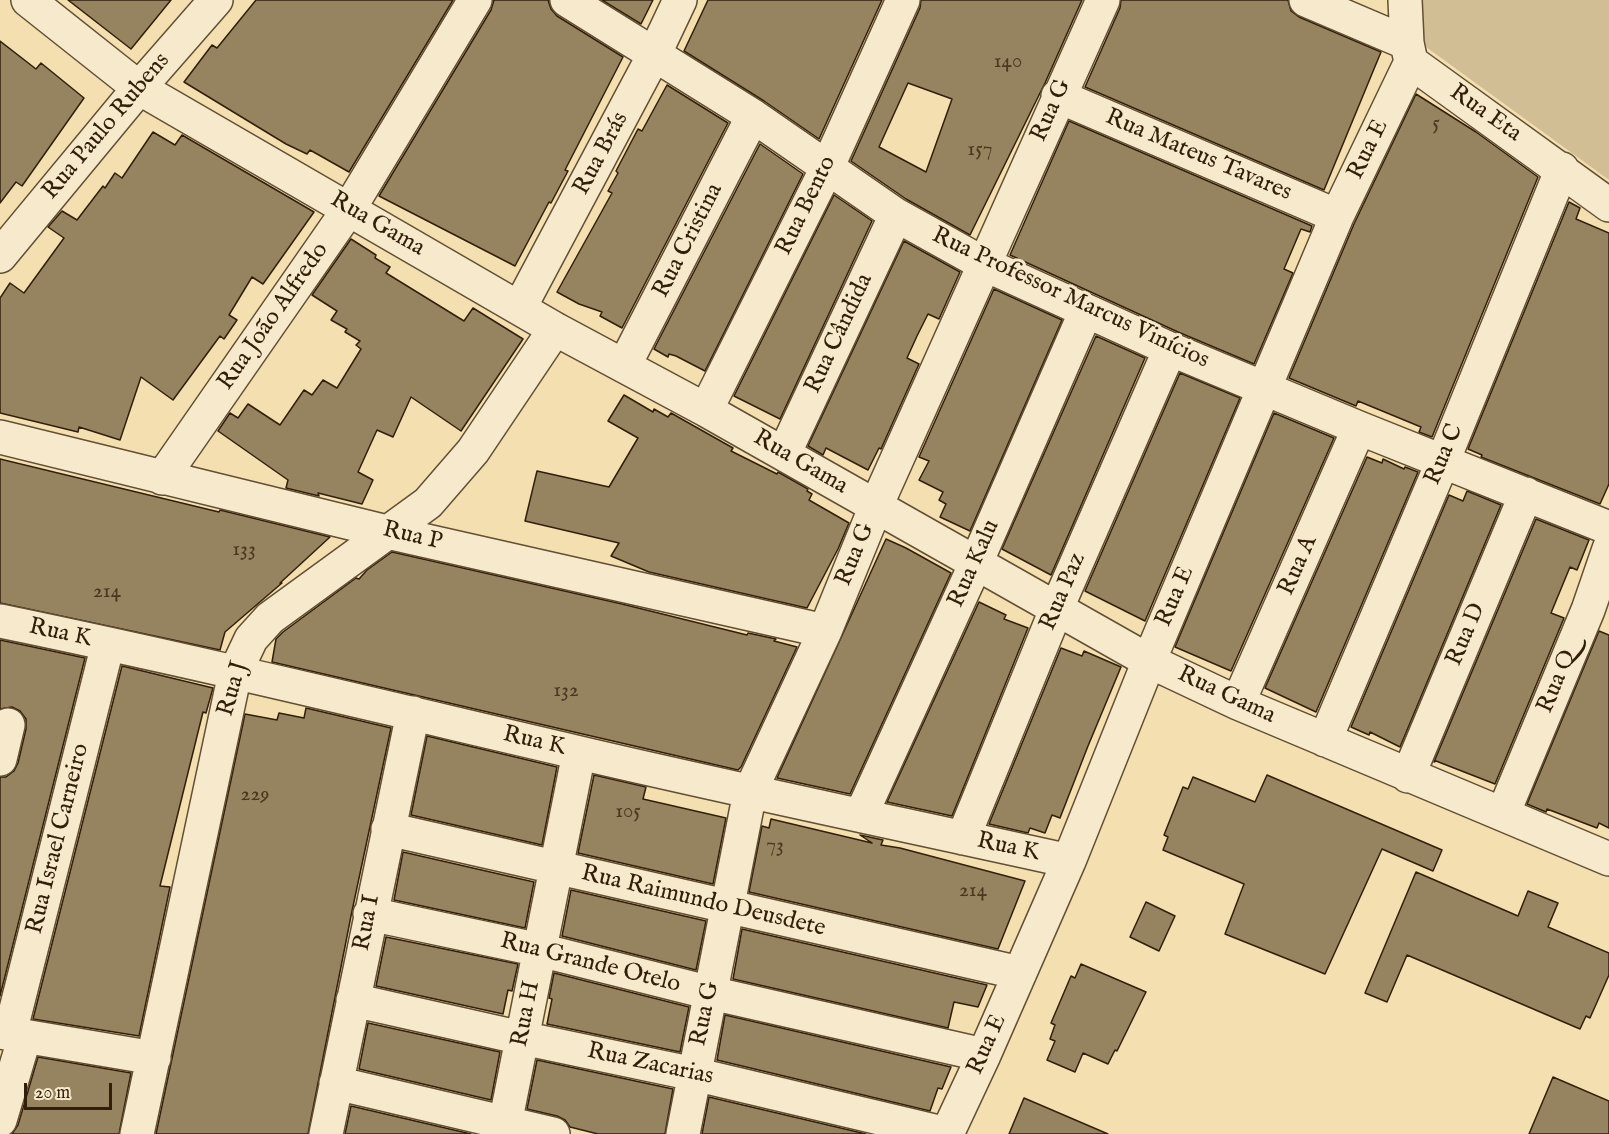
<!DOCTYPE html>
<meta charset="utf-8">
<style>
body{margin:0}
#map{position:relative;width:1609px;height:1134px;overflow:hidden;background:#f3dfb0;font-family:"IM FELL English",serif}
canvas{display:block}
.scale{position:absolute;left:24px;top:1083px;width:88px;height:27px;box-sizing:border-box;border:3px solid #321f0a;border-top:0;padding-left:8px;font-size:18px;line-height:21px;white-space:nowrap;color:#321f0a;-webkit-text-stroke:4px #f7eacc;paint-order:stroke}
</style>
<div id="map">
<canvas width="1609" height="1134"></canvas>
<div class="scale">20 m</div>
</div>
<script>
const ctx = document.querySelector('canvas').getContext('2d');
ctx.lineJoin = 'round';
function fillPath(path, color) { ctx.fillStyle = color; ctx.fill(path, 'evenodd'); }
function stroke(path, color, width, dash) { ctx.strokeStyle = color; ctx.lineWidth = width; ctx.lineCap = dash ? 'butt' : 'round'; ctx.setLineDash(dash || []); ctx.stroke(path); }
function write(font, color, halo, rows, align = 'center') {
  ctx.font = font + ' "IM FELL English",serif'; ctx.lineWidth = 6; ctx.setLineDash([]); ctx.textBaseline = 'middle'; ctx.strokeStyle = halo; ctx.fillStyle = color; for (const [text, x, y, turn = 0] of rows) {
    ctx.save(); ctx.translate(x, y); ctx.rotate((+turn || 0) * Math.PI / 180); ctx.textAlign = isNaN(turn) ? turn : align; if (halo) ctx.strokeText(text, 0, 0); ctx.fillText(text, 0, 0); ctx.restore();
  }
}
fillPath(new Path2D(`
 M1417 0H1609V180L1426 47Z`), '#d2be94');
const building = new Path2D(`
 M68 0H171L131 49Z
 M256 0H453L349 172 310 150 307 154 286 144 184 82 212 45 217 48Z
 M494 0H548L551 9 557 16 623 57 565 170 568 171 551 203 549 202 515 266 379 196 491 10Z
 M602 0H653L641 24Z
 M708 0H882L819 139 764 101 684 51Z
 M921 0H1082L1045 83 970 235 906 199 851 161 920 8ZM908 83 952 99 926 172 879 147Z
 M1121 0H1288L1291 11 1299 17 1381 52 1324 190 1085 87 1120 8Z
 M0 41 36 69 41 63 84 98 22 186 16 182 0 203Z
 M667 85 728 123 622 328 600 316 602 312 579 304 557 292 612 193 608 191 618 173 616 171 638 129 642 131Z
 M1416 94 1476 132 1538 177 1432 437 1419 432 1421 427 1358 401 1356 406 1289 378 1354 224Z
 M1069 121 1312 226 1310 232 1301 229 1284 269 1293 273 1254 364 1178 332 1010 255Z
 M153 132 175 145 182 135 314 212 263 284 252 277 229 315 237 320 224 339 220 336 173 400 141 377 120 440 79 427 78 432 0 413V298L10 283 24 293 64 238 48 227 62 211 77 220 103 186 105 188 115 173 122 178Z
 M760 144 803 174 705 371 676 356 669 354 668 357 654 349Z
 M834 195 872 221 780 419 734 396Z
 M1569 202 1580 208 1576 219 1609 233V484L1600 504 1481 457 1482 455 1468 449Z
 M351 239 376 255 375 258 390 267 386 273 464 321 473 308 523 339 461 431 411 397 393 437 377 430 358 472 373 480 362 504 318 493 319 496 286 488 288 480 218 431 230 413 238 418 248 404 280 425 304 390 312 395 323 380 337 388 361 349 356 345 360 341 345 332 347 329 331 320 337 311 312 295Z
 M904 241 960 272 939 319 928 314 917 336 907 358 919 364 881 449 879 448 868 470 826 448 823 455 808 446Z
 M994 289 1062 320 970 531 940 517 946 504 939 500 943 492 919 480 929 461 919 457Z
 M1096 336 1145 358 1051 575 1002 549Z
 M1180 373 1240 398 1145 621 1085 591Z
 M624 395 653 412 654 409 668 417 671 413 733 448 731 451 777 474 778 472 808 489 807 491 812 494 809 500 849 523 838 549 807 608 649 572 611 556 619 543 525 521 537 471 609 487 638 438 608 421Z
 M1274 413 1334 438 1231 671 1175 647Z
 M1367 457 1382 463 1383 459 1404 469 1405 467 1418 472 1316 712 1265 688Z
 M0 459 219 512 220 510 330 537 280 583H282L225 632 220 650 0 603Z
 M1467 491 1501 505 1400 747 1370 732 1369 735 1351 727 1449 495 1463 501Z
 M1536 519 1589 540 1577 570 1570 567 1551 613 1564 618 1495 784 1436 761 1434 762Z
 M886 539 906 548 951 573 850 794 777 778Z
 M392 552 622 604 747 635 748 633 776 639 774 641 797 647 741 767 738 770 272 662 276 639 283 632 356 578 359 579 367 570Z
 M979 602 1006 615 1004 619 1028 628 952 816 887 802Z
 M1599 631 1609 635V828L1599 823 1597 828 1547 809 1546 812 1527 804Z
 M0 640 85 658 0 996V777H6L14 771 18 763 26 729V719L20 711 12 707 0 709Z
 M1061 648 1082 656 1084 651 1121 667 1088 746 1060 818 1052 815 1045 833 1030 828 1028 833 989 824Z
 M122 666 213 688 206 713 203 712 160 886 170 887 139 1036 33 1019Z
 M306 708 391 728 352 911 308 1134H156L245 714 277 720 279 713 304 718Z
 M427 736 557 767 542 845 411 815Z
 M594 775 646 787 643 799 726 818 713 884 578 853Z
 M1267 775 1442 850 1433 871 1382 849 1325 974 1225 934 1244 884 1163 850 1168 837 1164 835 1183 787 1188 789 1193 777 1255 802Z
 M771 819 872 843 860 835 883 840 881 845 900 848 1025 881 998 949 749 892 762 826 769 828Z
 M403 852 534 882 525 928 394 900Z
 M1416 872 1518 916 1528 891 1558 903 1548 927 1609 953V975L1590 1018 1586 1016 1580 1029 1407 955 1387 1002 1365 993Z
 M571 890 706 921 696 970 562 936Z
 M1146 902 1175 916 1159 951 1130 937Z
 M742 929 987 985 978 1007 954 1002 948 1028 733 979Z
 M386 937 518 964 512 991 508 990 503 1014 376 986Z
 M1081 964 1146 992 1117 1051 1115 1050 1108 1064 1083 1053 1075 1072 1047 1060 1055 1041 1050 1039 1055 1025 1051 1023 1071 976 1075 978Z
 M554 973 689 1007 680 1052 547 1024 552 999 549 998Z
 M725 1015 951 1067 942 1089 938 1088 930 1111 717 1060Z
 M368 1023 500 1052 491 1100 359 1069Z
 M38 1057 131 1073 119 1134H12L18 1125Z
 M537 1060 673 1089 665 1134H598L570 1127 565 1120 557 1116 527 1109Z
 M1553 1077 1609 1101V1134H1529Z
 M709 1097 866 1134H702Z
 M1024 1098 1108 1134H1009Z
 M351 1106 471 1134H345Z`);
fillPath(building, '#968360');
stroke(building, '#321f0a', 1.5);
const minor = new Path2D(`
 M28 0 139 88 555 329 706 410 1149 661 1238 703 1609 859
 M567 0 753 116 896 215 984 264 1170 349 1359 428 1609 528
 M1306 0 1407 43
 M1405 0 1407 43 1411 62 1609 205
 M1058 96 1337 216
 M0 256 139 88 216 0
 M520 307 654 55 680 0
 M624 366 753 116
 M706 410 827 168 903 0
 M0 437 387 532 825 631
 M784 454 896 215
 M162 478 349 209 475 0
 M0 621C194 661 387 708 580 753 742 791 906 825 1069 861
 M1238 703 1359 428
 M1325 740 1443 461 1562 169
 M0 759 8 725
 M1408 776 1526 494
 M1503 814 1588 610 1609 549
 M861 815 976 563 1086 311
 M388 829 1020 973
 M963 838 1056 610 1170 349
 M370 914 540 950 711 993 984 1055
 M353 1000 522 1038 694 1074 947 1134
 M0 1032 154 1058
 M10 1033 108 644
 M336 1083 553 1134
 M0 1120 25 1036
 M137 1134 235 673 251 639 270 618 428 503 473 451 555 329
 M326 1134 413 713
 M503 1134 579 753
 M683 1134 750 792 825 631 876 506 1103 0
 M947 1134 984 1055 1069 861 1149 661 1337 216 1411 62`);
stroke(minor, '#624f34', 36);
stroke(minor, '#f7eacc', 33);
write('21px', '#4b3820', null, [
 ["140",1008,63],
 ["5",1436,125],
 ["157",980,151],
 ["133",244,551],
 ["214",107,593],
 ["132",566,692],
 ["229",255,796],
 ["105",628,813],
 ["73",775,847],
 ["214",973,892]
]);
write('24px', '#321f0a', '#f7eacc', [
 ["Rua G",1052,111,-66],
 ["Rua Eta",1485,114,35],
 ["Rua Paulo Rubens",107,127,-50],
 ["Rua E",1369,150,-64],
 ["Rua Brás",602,154,-62],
 ["Rua Mateus Tavares",1198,156,23],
 ["Rua Bento",807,206,-64],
 ["Rua Gama",377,225,30],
 ["Rua Cristina",689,241,-63],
 ["Rua Professor Marcus Vinícios",1070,299,25],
 ["Rua João Alfredo",274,317,-55],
 ["Rua Cândida",840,334,-65],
 ["Rua C",1445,455,-67],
 ["Rua Gama",800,463,30],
 ["Rua P",412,537,13],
 ["Rua G",856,555,-68],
 ["Rua Kalu",975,564,-66],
 ["Rua A",1299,566,-66],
 ["Rua Paz",1064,592,-67],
 ["Rua E",1176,597,-67],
 ["Rua K",60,634,12],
 ["Rua D",1467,635,-67],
 ["Rua Q",1558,682,-67],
 ["Rua J",234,689,-74],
 ["Rua Gama",1226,696,25],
 ["Rua K",534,742,13],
 ["Rua Israel Carneiro",59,839,-76],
 ["Rua K",1008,848,12],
 ["Rua Raimundo Deusdete",703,902,13],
 ["Rua I",368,923,-79],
 ["Rua Grande Otelo",590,964,14],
 ["Rua H",527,1014,-79],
 ["Rua G",706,1014,-78],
 ["Rua E",988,1045,-66],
 ["Rua Zacarias",650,1065,12]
]);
</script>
